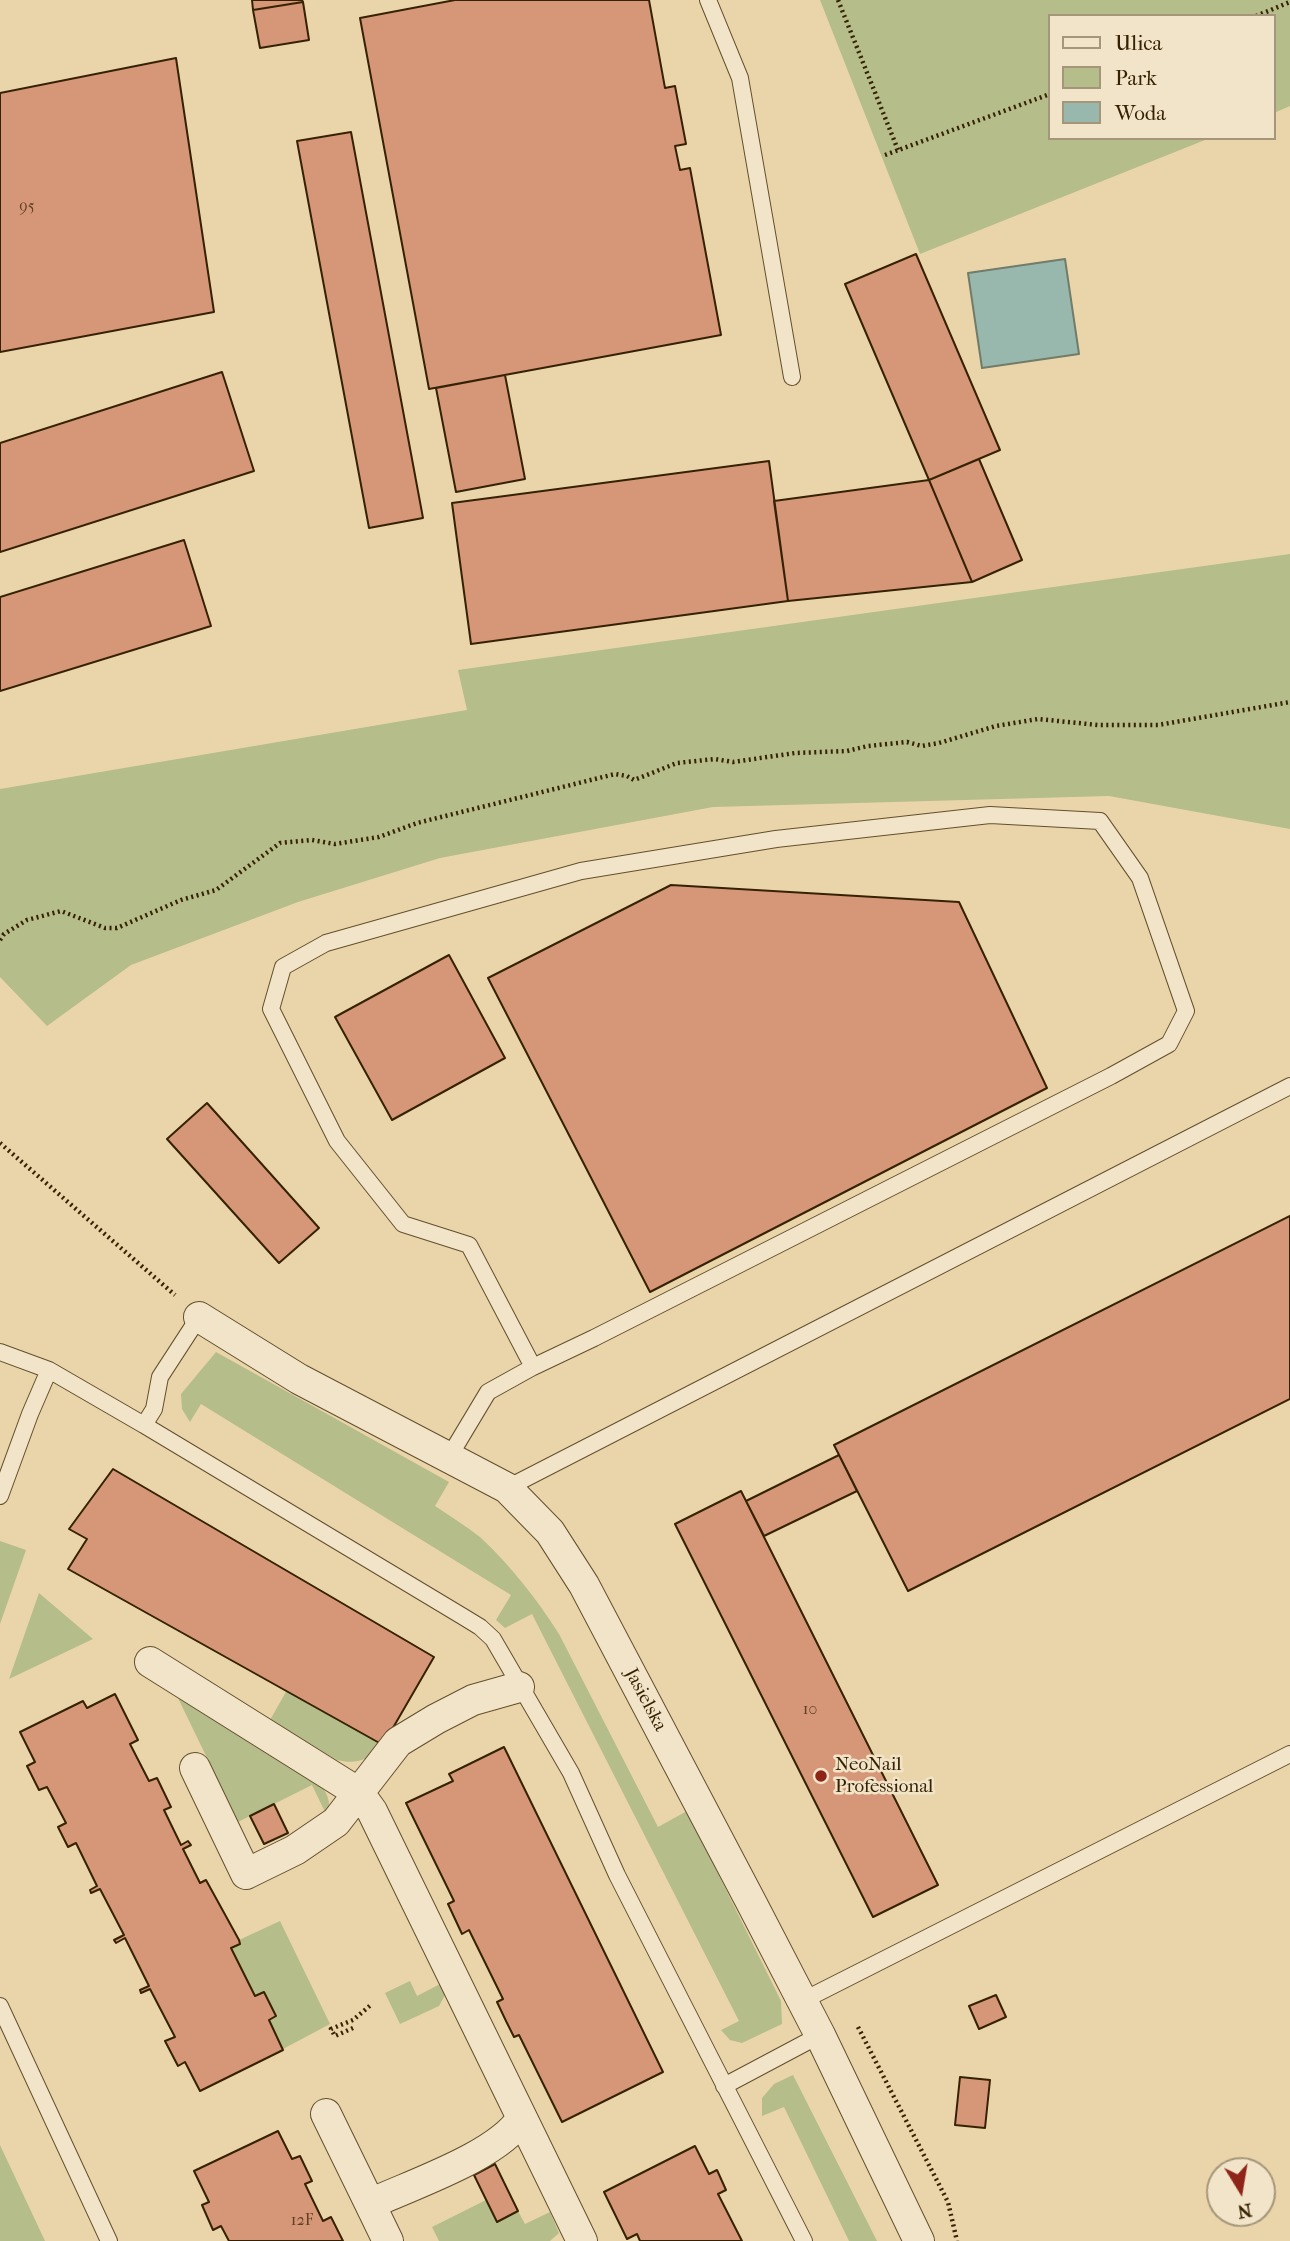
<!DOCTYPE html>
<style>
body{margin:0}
#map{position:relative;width:1290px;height:2241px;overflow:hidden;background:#ead5aa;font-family:"IM FELL French Canon",serif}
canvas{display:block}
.legend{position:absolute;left:1048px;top:14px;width:228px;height:126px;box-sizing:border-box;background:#f1e4c8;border:2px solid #a69679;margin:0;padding:9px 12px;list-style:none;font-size:21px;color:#362202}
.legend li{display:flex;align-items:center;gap:14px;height:35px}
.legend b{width:35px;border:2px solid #a69679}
.north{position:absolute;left:1206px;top:2157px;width:70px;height:70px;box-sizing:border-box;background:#f1e4c8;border:2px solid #a69679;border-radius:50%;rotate:169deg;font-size:19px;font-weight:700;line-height:28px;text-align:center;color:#362202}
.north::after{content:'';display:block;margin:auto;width:24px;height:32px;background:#8f2418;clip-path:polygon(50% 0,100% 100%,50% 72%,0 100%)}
</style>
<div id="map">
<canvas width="1290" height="2241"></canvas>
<ul class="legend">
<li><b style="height:9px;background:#f1e4c8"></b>Ulica</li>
<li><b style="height:19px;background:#b5bd8a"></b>Park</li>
<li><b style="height:19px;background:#98b8ae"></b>Woda</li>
</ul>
<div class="north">N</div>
</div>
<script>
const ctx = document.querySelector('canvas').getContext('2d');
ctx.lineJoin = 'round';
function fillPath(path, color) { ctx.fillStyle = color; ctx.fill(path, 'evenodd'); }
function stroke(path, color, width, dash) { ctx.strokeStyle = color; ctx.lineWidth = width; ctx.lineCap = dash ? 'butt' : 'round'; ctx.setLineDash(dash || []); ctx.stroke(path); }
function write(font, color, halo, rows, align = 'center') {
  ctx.font = font + ' "IM FELL French Canon",serif'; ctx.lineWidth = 5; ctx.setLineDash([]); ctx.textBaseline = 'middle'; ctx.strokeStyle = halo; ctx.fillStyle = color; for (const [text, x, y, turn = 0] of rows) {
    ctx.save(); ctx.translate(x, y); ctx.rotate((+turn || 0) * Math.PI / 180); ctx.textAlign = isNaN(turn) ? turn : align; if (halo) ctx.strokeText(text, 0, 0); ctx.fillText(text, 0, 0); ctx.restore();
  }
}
fillPath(new Path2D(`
 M820 0H1290V106L1274 113V16H1050V138H1210L920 254Z
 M1290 554V829L1109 796 713 807 440 858 298 902 131 965 47 1026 0 977V789L467 710 458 670Z
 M216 1352 449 1482 435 1506C450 1516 466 1526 480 1537 510 1565 537 1599 559 1634L658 1827 687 1811 781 2001 782 2024 742 2043 730 2040 721 2030 739 2021 532 1614 505 1628 496 1620 511 1595 201 1404 190 1422 182 1409 181 1394Z
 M0 1541 26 1550 0 1624Z
 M39 1593 93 1639 9 1679Z
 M287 1690 383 1745C369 1759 358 1765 337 1760L270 1720Z
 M178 1698 322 1787C328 1795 332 1805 326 1814L312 1785 238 1822Z
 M280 1921 330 2024 283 2049 269 2020 276 2016 264 1992 255 1996 231 1948 240 1944 239 1940Z
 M410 1981 417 1996 442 1983 445 1995 439 2006 400 2024 385 1993Z
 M793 2075 877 2241H849L784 2107 762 2116V2098L774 2084Z
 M0 2145 45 2241H0Z
 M486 2200 497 2221 518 2211 525 2224 550 2212 559 2233 550 2241H439L432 2227Z`), '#b5bd8a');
const water = new Path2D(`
 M1065 259 1079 354 982 368 968 273Z`);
fillPath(water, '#98b8ae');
stroke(water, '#717c69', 2);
const building = new Path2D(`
 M252 0H302L303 2 253 10Z
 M455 0H649L665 88 675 86 686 144 675 146 680 170 690 168 721 335 429 389 360 18Z
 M303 2 309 40 260 48 253 10Z
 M176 58 214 312 0 352V93Z
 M351 132 423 518 369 528 297 141Z
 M916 254 1000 450 929 480 845 284Z
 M222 372 254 471 0 552V443Z
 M505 375 525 479 456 492 436 388Z
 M979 459 1022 560 972 582 929 480Z
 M769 461 788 601 471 644 452 503Z
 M929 480 972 582 788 601 774 501Z
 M184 540 211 626 0 691V597Z
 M671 885 959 902 1047 1088 650 1292 488 978Z
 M449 955 505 1058 392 1120 335 1017Z
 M207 1103 319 1228 279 1263 167 1139Z
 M1290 1216V1399L908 1591 834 1445Z
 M839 1455 857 1491 764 1536 746 1501Z
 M113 1469 434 1657 383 1745 68 1569 87 1539 69 1529Z
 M741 1491 938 1885 873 1917 675 1524Z
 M115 1694 138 1740 130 1744 149 1781 157 1778 171 1807 164 1810 181 1845 188 1841 191 1845 183 1849 200 1883 206 1880 239 1940 240 1944 231 1948 255 1996 264 1992 276 2016 269 2020 283 2050 200 2091 185 2062 178 2066 165 2041 175 2037 150 1989 141 1993 140 1990 149 1986 125 1938 116 1943 114 1940 124 1935 100 1889 91 1893 90 1890 97 1886 76 1843 68 1847 58 1827 66 1823 47 1787 39 1790 27 1766 35 1762 20 1732 83 1701 87 1708Z
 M504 1747 663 2072 562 2122 519 2035 514 2037 506 2021 497 2002 503 1999 469 1930 462 1934 448 1904 454 1901 406 1803 453 1781 449 1774Z
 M274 1804 288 1833 264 1844 250 1816Z
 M996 1995 1006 2017 979 2029 969 2006Z
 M960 2077 990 2080 985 2128 955 2125Z
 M278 2131 292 2159 300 2156 312 2181 305 2184 323 2221 331 2217 343 2241H229L221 2226 213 2230 202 2205 209 2202 194 2171Z
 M695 2146 709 2174 717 2170 726 2190 718 2194 742 2241H640L637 2234 627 2239 604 2192Z
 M495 2164 518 2211 497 2222 474 2175Z
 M1237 2213H1256L1255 2219 1237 2218Z`);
fillPath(building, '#d59778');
stroke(building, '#362202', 2);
const service = new Path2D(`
 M708 0 740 78 792 377
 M199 1317 160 1377 154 1409 144 1425 462 1616 480 1627 493 1639 571 1773 617 1875 804 2241
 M0 1352 49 1370 144 1425
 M449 1457 488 1392 533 1367 469 1245 403 1224 337 1141 271 1009 283 967 326 943 581 871 776 839 990 815 1100 821 1140 878 1186 1011 1169 1044 1111 1076 594 1338 533 1367
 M507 1488 1290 1086
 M0 1496 30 1414 49 1370
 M802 2001 1290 1754
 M0 2006 109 2241
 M724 2086 820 2035`);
const minor = new Path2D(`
 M199 1317 299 1379 507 1488 550 1532 584 1585 751 1902 820 2035 919 2241
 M150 1662 359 1793 372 1811 522 2118C498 2156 413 2184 370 2204L326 2114
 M195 1768 246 1874 295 1850 336 1822 398 1742 436 1719 473 1700 519 1687
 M522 2118 582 2241
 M370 2204 388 2241`);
stroke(service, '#634f2c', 18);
stroke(minor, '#634f2c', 32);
stroke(new Path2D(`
 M838 0 898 150
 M1256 16 1290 2
 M885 155 1050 94
 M0 940 4 934 27 920 61 911 105 928H117L181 900 216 890 280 843 312 840 335 844 379 837 417 823 615 774 627 776 634 780 677 763 715 759 733 762 795 753 847 751 868 746 907 742 922 746 939 743 996 726 1038 719 1098 725H1158L1290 702
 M0 1143 175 1295
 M858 2027 948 2202 957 2241
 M353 2028 335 2036 331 2029 353 2020 372 2004`), '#362202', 4.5, [2, 3.5]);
stroke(service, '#f1e4c8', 16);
stroke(minor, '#f1e4c8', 30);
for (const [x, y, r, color] of [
 [821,1776,7,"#8f2418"]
]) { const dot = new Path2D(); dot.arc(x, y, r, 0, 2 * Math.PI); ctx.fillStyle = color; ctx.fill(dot); stroke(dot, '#f1e4c8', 2.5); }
write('16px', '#5e3f20', null, [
 ["95",27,207],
 ["10",810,1710],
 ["12F",302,2221]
]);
write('19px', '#362202', '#f1e4c8', [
 ["Jasielska",645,1700,62]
]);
write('19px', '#362202', '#f1e4c8', [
 ["NeoNail",835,1765],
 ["Professional",835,1787]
], 'left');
</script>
